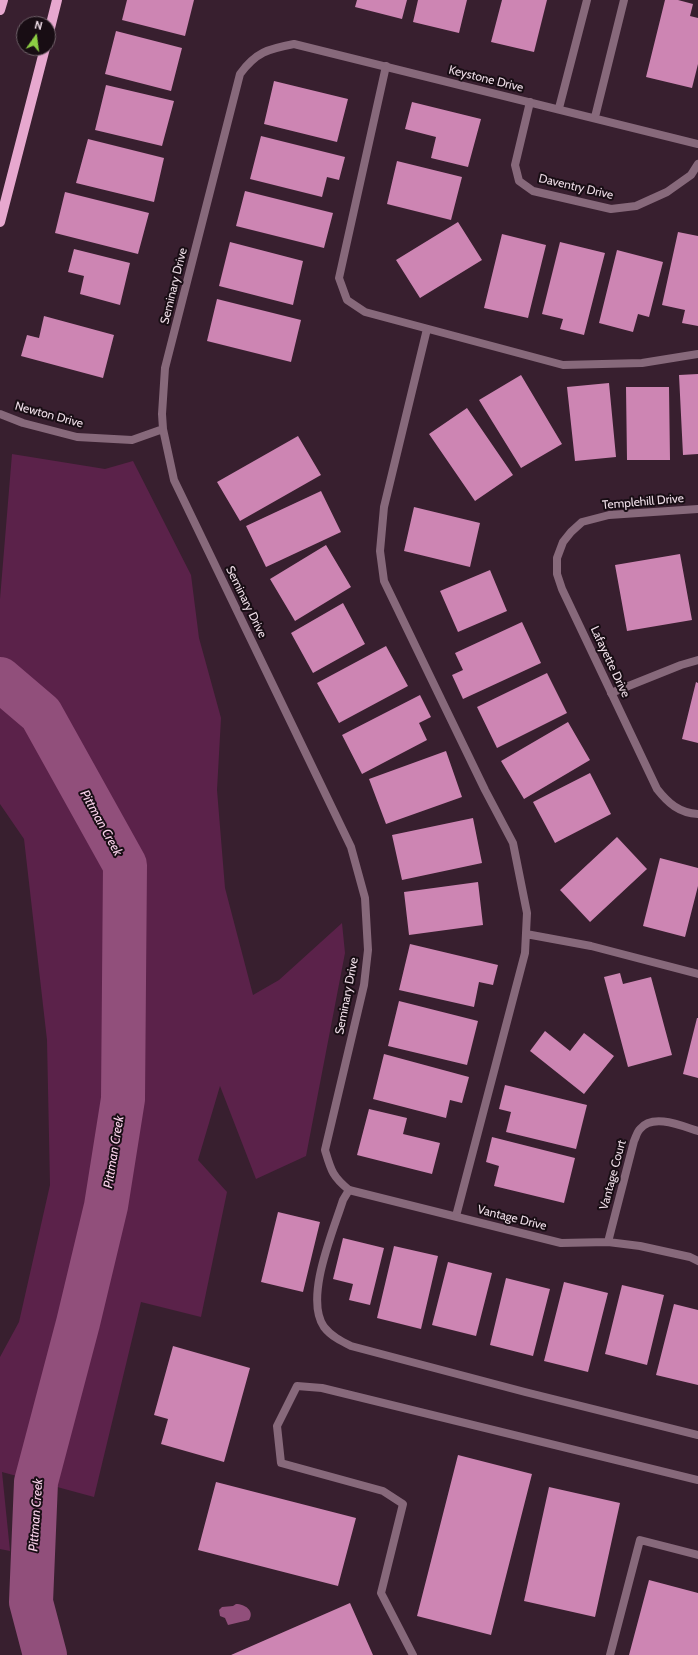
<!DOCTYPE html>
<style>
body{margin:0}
#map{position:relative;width:698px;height:1655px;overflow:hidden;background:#381f2f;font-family:Cabin,sans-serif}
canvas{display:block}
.north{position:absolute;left:16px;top:16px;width:40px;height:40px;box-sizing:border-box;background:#180d14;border:1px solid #6e6068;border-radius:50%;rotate:14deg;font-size:11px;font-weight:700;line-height:16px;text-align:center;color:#eedde7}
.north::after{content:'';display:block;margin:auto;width:14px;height:18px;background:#8dce44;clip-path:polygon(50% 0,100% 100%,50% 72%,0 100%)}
</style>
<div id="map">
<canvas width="698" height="1655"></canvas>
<div class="north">N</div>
</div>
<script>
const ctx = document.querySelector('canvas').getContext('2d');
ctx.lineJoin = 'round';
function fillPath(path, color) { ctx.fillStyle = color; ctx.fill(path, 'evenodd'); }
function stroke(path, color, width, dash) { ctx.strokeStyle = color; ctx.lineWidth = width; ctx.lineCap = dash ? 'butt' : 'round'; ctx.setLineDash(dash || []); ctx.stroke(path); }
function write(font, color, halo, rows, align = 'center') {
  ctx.font = font + ' Cabin,sans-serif'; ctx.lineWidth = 4; ctx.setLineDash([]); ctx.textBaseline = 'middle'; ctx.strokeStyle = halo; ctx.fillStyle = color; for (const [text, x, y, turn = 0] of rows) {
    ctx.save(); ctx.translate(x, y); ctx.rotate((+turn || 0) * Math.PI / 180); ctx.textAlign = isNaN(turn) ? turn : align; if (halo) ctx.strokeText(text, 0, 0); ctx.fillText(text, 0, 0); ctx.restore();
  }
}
fillPath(new Path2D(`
 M12 454 105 469 133 461 191 575 199 638 221 718 217 790 225 888 253 995 279 980 342 923 345 953 306 1156 256 1179 220 1086 198 1160 227 1192 201 1317 141 1302 94 1497 2 1472 10 1551 0 1549V1357L19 1322 50 1185 47 1040 24 839 0 804V599Z`), '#5b224a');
fillPath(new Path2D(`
 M236 1604C245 1604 255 1611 249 1620L228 1625 225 1618 220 1616 219 1610 222 1607 233 1606Z`), '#914f7b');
stroke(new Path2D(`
 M0 679 41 714 125 865 123 1099 106 1206 78 1323 36 1482 31 1602 45 1655`), '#914f7b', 44);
fillPath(new Path2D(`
 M127 0H194L185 36 122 20Z
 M357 0H407L402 19 355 7Z
 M418 0H467L459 33 413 22Z
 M502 0H547L534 52 491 42Z
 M665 0H678L693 4 690 16 698 18V64L692 88 646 77Z
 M116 31 182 48 171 91 105 74Z
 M274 81 348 99 337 142 264 124Z
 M106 85 174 101 162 146 95 130Z
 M412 102 481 119 468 167 431 158 436 137 405 129Z
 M261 136 345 157 339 180 327 177 322 197 250 179Z
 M88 139 164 158 154 202 76 183Z
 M397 161 462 177 451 220 387 204Z
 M245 191 333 213 324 248 236 226Z
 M65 192 149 213 138 254 55 233Z
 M458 222 482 260 420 298 396 260Z
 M678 232 698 236V326L682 323 685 310 662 305Z
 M502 234 546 245 528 318 484 308Z
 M230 242 303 261 293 305 219 286Z
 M560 242 605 253 584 335 560 329 563 319 542 314Z
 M74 249 130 263 120 305 80 294 84 276 68 272Z
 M617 250 663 262 649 317 638 314 633 332 599 323Z
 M217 299 301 320 291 362 207 341Z
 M44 316 114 335 103 378 21 356 27 335 39 338Z
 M698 374V454L683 455 679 375Z
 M521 375 562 444 521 468 479 400Z
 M609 383 616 457 575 461 567 387Z
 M626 387H669L670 460H627Z
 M467 408 513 475 475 501 429 434Z
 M298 436 321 475 240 521 217 482Z
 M321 491 341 532 266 567 246 526Z
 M414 507 480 523 470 567 404 551Z
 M326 545 351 587 295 621 270 579Z
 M680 554 692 620 627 631 615 565Z
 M490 570 507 611 458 632 440 591Z
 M343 603 365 644 313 673 291 633Z
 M522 622 541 663 463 699 452 675 463 670 455 653Z
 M386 646 408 686 339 723 317 683Z
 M547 673 567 713 497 748 477 707Z
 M696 682 698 683V743L682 739Z
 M420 695 431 717 419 723 427 740 362 774 342 735Z
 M568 722 590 760 524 799 501 761Z
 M446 751 462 797 386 824 369 779Z
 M590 773 611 814 555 843 533 802Z
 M473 818 482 863 402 880 392 835Z
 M617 837 647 869 590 922 560 890Z
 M660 858 698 868V886L685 937 643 926Z
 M478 882 483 925 409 935 404 892Z
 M410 944 498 965 493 985 479 982 474 1007 399 990Z
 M620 973 623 984 651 977 672 1055 628 1067 604 977Z
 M399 1001 478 1021 467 1065 388 1046Z
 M697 1018H698V1078L683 1074Z
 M545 1031 570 1051 584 1033 614 1056 584 1094 530 1051Z
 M384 1054 469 1077 462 1103 450 1100 446 1118 373 1099Z
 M505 1085 587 1105 576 1149 506 1132 511 1112 499 1109Z
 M369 1109 407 1118 403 1134 440 1143 432 1174 357 1155Z
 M492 1137 575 1158 564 1203 494 1186 499 1166 486 1162Z
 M278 1212 320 1222 303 1292 261 1282Z
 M343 1238 384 1248 370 1305 349 1300 353 1284 333 1279Z
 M394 1246 438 1256 421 1329 377 1318Z
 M448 1262 492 1273 476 1336 432 1325Z
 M506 1278 550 1289 533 1356 490 1345Z
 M564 1282 608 1293 588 1372 544 1361Z
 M622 1285 664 1295 647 1365 605 1354Z
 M674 1304 698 1310V1385L656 1375Z
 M173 1346 250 1368 224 1462 161 1444 168 1419 154 1415Z
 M458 1455 532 1474 491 1635 417 1616Z
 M216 1482 356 1518 338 1586 198 1550Z
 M549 1487 620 1503 595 1617 524 1601Z
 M649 1580 698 1593V1655H629Z
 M350 1603 373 1655H231Z`), '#cd85b3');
stroke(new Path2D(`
 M386 66 339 278 347 300 365 312 563 365 642 363 698 354
 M427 329 384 507 380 551 384 581 485 790 513 843 527 913 525 953 456 1216
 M611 693 681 665 698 660
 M526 934 591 946 698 974
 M349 1190 343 1200C333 1232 304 1298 324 1327 331 1336 341 1341 351 1346L525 1392 698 1435
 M413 1655 381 1593 403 1504 383 1491 281 1463 277 1426 297 1386 322 1388 698 1480
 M610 1655 640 1540 698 1555`), '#87697b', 8);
stroke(new Path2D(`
 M530 102 515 165 519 181 533 191 611 209 636 206 667 192 691 175 698 164
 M559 108 587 0
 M595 117 624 0
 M698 144 294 44C268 49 256 52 240 74L165 368 162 414 163 429 174 480 351 847 365 898 368 950 364 985 325 1150C331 1170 332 1176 349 1190L561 1243 608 1242 640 1246 690 1257 698 1261
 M0 414 23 423 77 437 132 440 163 429
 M698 509 609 515 582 522 571 532 563 542 557 558V574L562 589 657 789C668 803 679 813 698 814
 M608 1242 634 1141C636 1137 637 1132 640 1129 653 1113 682 1126 698 1131`), '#87697b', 8);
stroke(new Path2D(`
 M0 10 3 0
 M48 36 57 0
 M0 222 45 48`), '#e7a8cf', 10);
write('12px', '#eedde7', '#180d14', [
 ["Keystone Drive",486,79,14],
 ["Daventry Drive",576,187,13],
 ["Seminary Drive",174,286,-76],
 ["Newton Drive",49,415,15],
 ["Templehill Drive",643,502,-5],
 ["Seminary Drive",246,602,64],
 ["Lafayette Drive",610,662,65],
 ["Seminary Drive",347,996,-79],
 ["Vantage Court",613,1175,-75],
 ["Vantage Drive",512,1218,14]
]);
write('italic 13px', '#f8d1e9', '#180d14', [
 ["Pittman Creek",101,823,61],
 ["Pittman Creek",114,1152,-81],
 ["Pittman Creek",36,1515,-86]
]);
</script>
